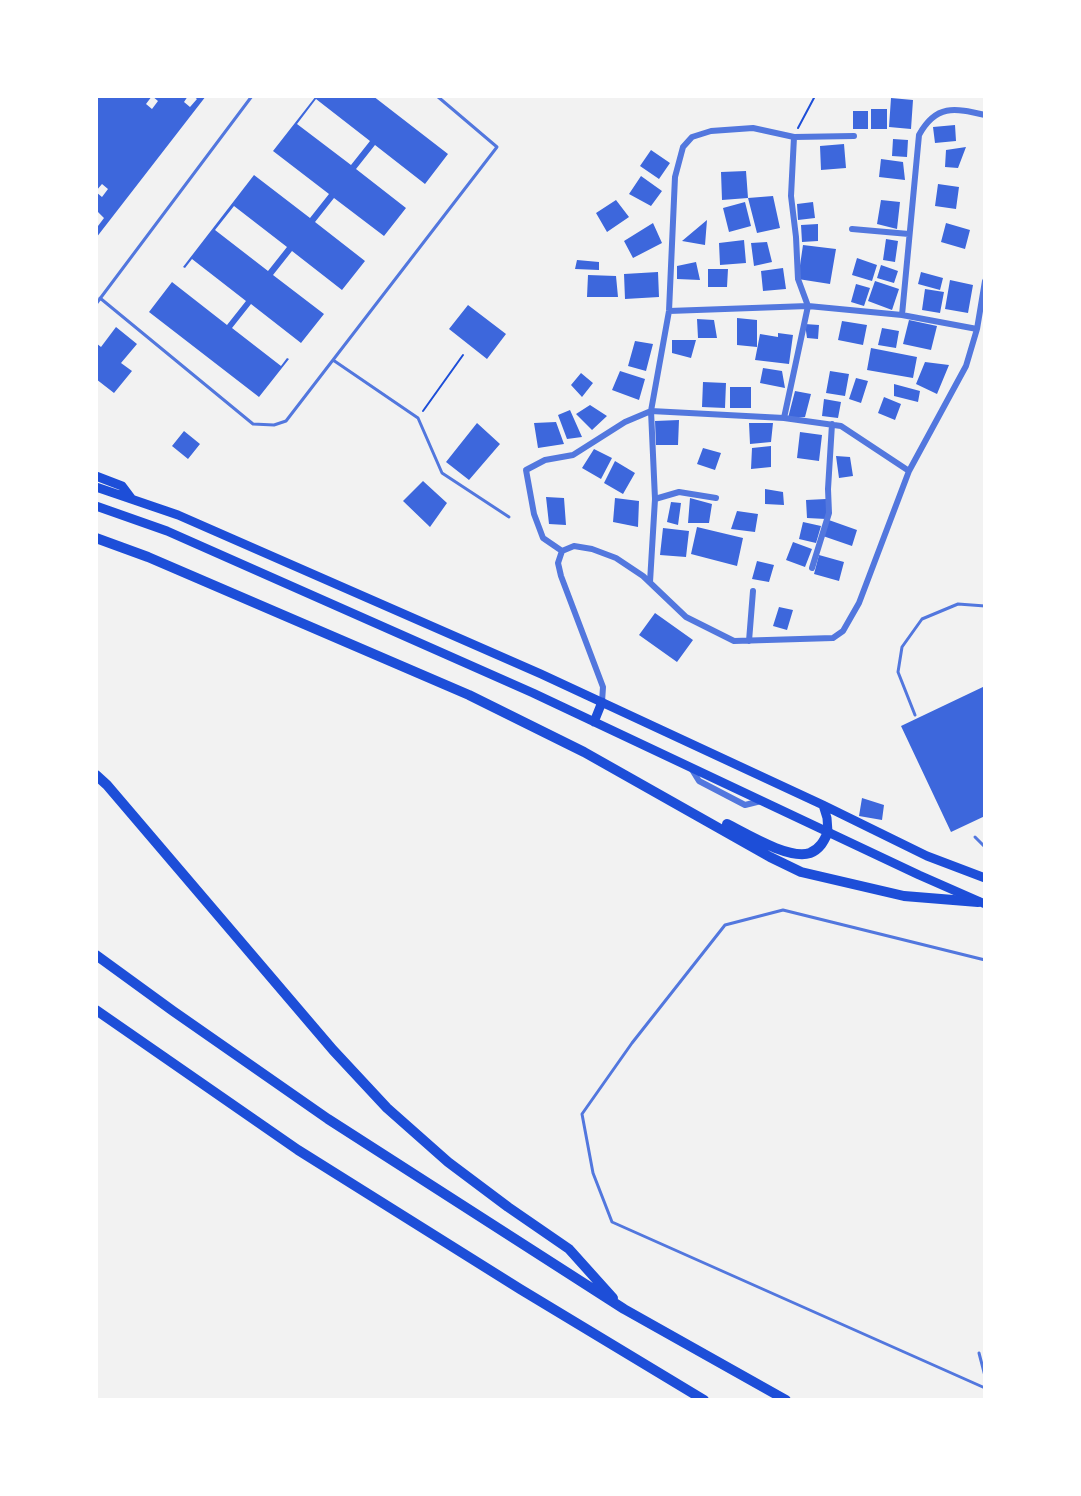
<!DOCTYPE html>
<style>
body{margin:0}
#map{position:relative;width:1081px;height:1496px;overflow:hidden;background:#f2f2f2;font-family:Bitter,serif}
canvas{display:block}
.frame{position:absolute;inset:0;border:98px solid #fff;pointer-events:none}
</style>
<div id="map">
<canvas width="1081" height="1496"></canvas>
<div class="frame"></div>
</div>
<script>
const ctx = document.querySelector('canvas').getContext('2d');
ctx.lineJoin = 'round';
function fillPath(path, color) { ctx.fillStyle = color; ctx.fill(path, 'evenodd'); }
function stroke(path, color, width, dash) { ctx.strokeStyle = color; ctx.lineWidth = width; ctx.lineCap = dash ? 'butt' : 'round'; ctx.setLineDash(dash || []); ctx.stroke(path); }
fillPath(new Path2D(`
 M96 96H152L146 104 152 109 158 101 152 96H176L179 98 180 96H188L184 102 190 107 197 99 193 96H206L96 238V224L98 226 104 218 98 212 96 215V192L102 197 108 189 102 184 96 191Z
 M316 96H373L448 154 425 184 375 145 356 169 406 208 384 236 334 198 315 222 365 261 342 290 292 251 273 275 324 314 301 343 251 304 232 328 281 366 287 358 289 359 259 397 149 312 172 282 227 325 246 301 192 259 185 268 183 267 254 175 310 218 329 194 273 151ZM316 99 370 141 351 165 297 124ZM234 206 287 247 268 271 215 230Z
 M891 98 913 100 911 129 889 127Z
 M871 109H887V129H871Z
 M853 111H868V129H853Z
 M955 125 956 141 935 143 933 127Z
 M893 139 908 140 907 157 892 156Z
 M844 144 846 168 821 170 820 146Z
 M966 147 958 168 945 167 946 150Z
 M651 150 670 163 659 179 640 166Z
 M881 159 903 162 905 180 879 177Z
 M746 171 748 198 722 200 721 172Z
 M641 176 662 191 651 206 629 194Z
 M938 184 959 187 956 209 935 206Z
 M773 196 780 228 757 233 748 198Z
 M616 200 629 217 607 232 596 213Z
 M881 200 900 202 897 229 877 224Z
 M745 202 751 226 729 232 723 208Z
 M813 202 815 218 798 220 797 204Z
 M707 220 705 245 682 241Z
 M653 223 662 243 633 258 624 241Z
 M946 223 970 230 965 249 941 242Z
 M818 224V241L802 242 801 225Z
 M886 239 898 241 895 262 883 260Z
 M744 240 746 263 720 265 719 243Z
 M767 242 772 262 754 266 751 243Z
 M803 245 836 249 830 284 798 279Z
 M857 258 877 265 872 281 852 275Z
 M577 260 599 262V270L575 269Z
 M696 262 700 280 677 279V266Z
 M881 265 898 271 894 283 877 278Z
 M783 268 786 289 763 291 761 271Z
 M708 269H728L727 287H708Z
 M658 272 659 297 625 299 624 274Z
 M921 272 943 278 940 290 918 284Z
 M588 275 616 276 618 297H587Z
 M950 280 973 285 968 313 945 309Z
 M875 281 899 289 892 310 868 301Z
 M856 284 870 288 864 306 851 302Z
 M925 289 944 292 940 313 922 310Z
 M468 305 506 334 487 359 449 329Z
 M737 318 757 320V347L737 345Z
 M697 319 714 320 717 338H698Z
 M909 320 937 326 931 350 903 344Z
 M842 321 867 325 863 345 838 340Z
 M805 324 819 325 818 339 807 338Z
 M116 327 137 344 121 363 132 371 114 393 96 379V343L101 347Z
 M882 328 899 331 896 348 878 345Z
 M778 333 793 335 789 364 755 360 760 334 778 337Z
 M672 340H696L691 358 672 353Z
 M635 341 653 344 646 371 628 366Z
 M871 348 917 357 913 378 867 370Z
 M925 362 949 365 937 394 916 384Z
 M763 368 782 371 785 388 760 383Z
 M620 371 645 379 639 400 612 390Z
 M830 371 849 374 845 396 826 393Z
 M581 373 593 383 582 397 571 385Z
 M856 378 868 381 861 403 849 399Z
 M703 382 726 383 725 408 702 407Z
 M894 384 920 391 918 402 894 396Z
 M730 387H751V408H730Z
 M795 391 811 394 805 417 788 418Z
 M884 397 901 404 895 420 878 413Z
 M824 399 841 402 838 418 822 416Z
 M590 405 607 416 592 430 576 414Z
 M570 410 582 437 567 439 558 415Z
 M679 420 678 445H656L655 421Z
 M556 422 564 444 538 448 534 423Z
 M477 423 500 444 469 480 446 462Z
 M749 423H773L771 442 750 444Z
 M184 431 200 444 188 459 172 446Z
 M800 432 822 435 819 461 797 458Z
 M771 446V467L751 469 752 448Z
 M703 448 721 453 715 470 697 464Z
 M594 449 612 458 601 479 582 468Z
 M836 456 850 457 853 476 839 478Z
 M615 461 635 473 623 494 604 483Z
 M423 481 447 503 430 527 403 501Z
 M765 489 783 492 784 505 765 504Z
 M546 497 564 498 566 525 549 524Z
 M615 498 639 501 638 527 613 522Z
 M690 498 712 504 709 523H688Z
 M826 499V519L807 518 806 500Z
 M671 502 681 503 678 525 667 522Z
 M737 511 758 514 755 532 731 529Z
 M826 519 857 530 852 546 820 535Z
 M803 522 821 526 816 543 799 539Z
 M697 527 743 538 737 566 691 554Z
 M663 528 689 531 686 557 660 555Z
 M793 542 812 549 805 567 786 560Z
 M819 555 844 562 839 581 814 574Z
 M757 561 774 565 769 582 752 579Z
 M779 607 793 610 787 630 773 626Z
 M655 613 693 640 677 662 639 635Z
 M985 686V816L951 832 901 726Z
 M862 798 884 805 882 820 859 816Z`), '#3d67dc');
stroke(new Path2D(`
 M798 128 815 96
 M423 411 463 355`), '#1d4ed8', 2);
stroke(new Path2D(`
 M100 298 253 424 274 425 286 421 497 147 437 96
 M96 304 252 96
 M333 360 418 418 442 473 509 517
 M915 715 898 672 902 647 922 619 958 604 985 606
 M975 837 985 847
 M985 960 783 910 725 925 632 1043 582 1114 593 1173 612 1222 985 1388
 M979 1353 985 1376`), '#5277de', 3);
stroke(new Path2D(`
 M852 229 909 234
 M669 311 808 306 902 315 977 329
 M902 315 919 135C936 104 954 108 985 115
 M784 418 808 306 798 279 796 237 791 196 794 137
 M655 499 679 492 716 498
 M562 551 543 538 534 514 526 470 545 460 573 455 625 422 651 411 784 418 841 426 909 471
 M812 568 829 513 828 489 832 424
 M650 582 655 499 651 411 669 311 675 177 683 147 692 137 711 131 753 128 794 137 854 136
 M749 641 753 591
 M602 702 603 687 561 576 558 563 562 551 574 546 592 549 616 558 643 576 686 617 734 641 833 638 843 631 859 603 909 471 966 366 977 329 985 281
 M691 768 699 781 745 805 761 801`), '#5277de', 6);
stroke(new Path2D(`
 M96 476 122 486 131 498
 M96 487 178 515 541 674 823 805 927 856 985 878
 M96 506 167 531 533 693 919 875 985 904
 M594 722 602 702
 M823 805 827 818 828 832`), '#1d4ed8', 9);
stroke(new Path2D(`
 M96 538 148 557 469 695 584 752 770 857 801 872 904 896 978 902
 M96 775 107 785 333 1050 387 1108 448 1162 508 1207 569 1249 613 1298
 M727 824C747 834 789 860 810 853 820 849 824 841 828 832
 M96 955 173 1011 328 1119 624 1309 786 1400
 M96 1010 298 1150 520 1289 704 1400`), '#1d4ed8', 10);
</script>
